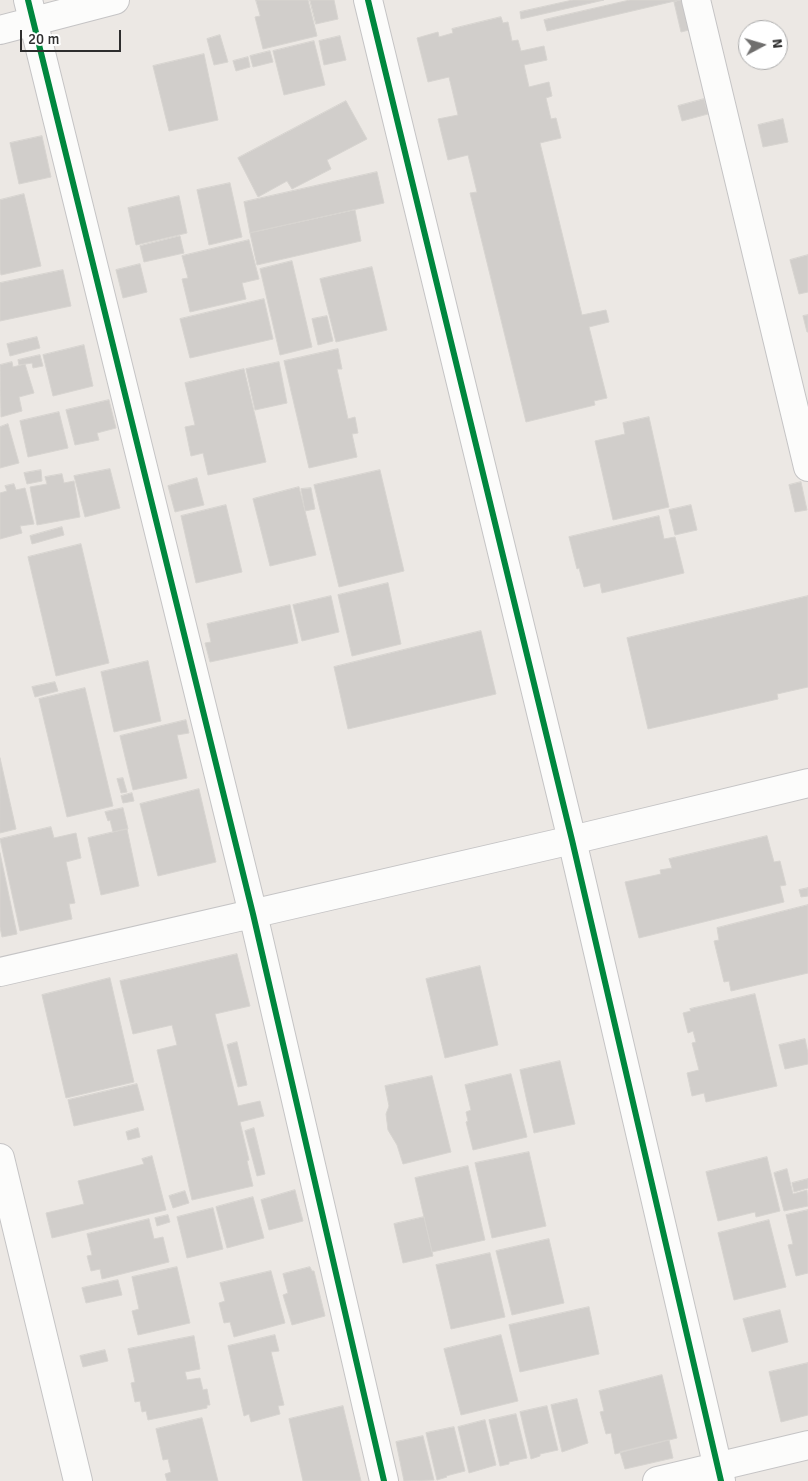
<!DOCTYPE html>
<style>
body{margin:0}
#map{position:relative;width:808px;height:1481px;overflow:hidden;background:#ece8e4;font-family:Signika,sans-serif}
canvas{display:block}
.north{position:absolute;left:738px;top:20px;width:50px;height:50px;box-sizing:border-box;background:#fff;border:1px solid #ababab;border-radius:50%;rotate:84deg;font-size:14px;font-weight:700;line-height:20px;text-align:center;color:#2e2e2e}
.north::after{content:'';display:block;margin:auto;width:18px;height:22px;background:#706f6e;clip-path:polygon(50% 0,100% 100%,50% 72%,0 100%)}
.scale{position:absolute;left:20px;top:30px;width:101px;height:22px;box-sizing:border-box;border:2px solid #2e2e2e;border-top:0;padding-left:6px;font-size:15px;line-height:18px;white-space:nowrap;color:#2e2e2e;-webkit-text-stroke:4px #fff;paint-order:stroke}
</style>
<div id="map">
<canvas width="808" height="1481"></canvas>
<div class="north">N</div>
<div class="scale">20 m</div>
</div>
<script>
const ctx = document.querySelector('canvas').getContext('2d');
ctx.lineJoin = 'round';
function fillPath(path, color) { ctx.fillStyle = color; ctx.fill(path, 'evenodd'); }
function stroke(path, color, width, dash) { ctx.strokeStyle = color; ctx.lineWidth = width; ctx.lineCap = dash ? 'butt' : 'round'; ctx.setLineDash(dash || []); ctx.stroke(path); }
const building = new Path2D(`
 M256 0H308L317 36 263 49 255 17 260 16Z
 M310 0H334L338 19 316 24Z
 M573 0H604L521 19 520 12Z
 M630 0H679L547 31 544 20Z
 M680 0H686L693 29 681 32 674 2Z
 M501 17 503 23 508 22 512 41 518 40 521 51 544 46 547 60 524 65 529 87 549 82 552 96 546 98 551 119 556 118 561 138 540 143 582 315 606 310 609 322 589 327 607 398 594 401 595 405 526 422 470 193 477 192 468 155 448 160 438 119 458 115 449 77 428 82 417 38 438 32 439 37 453 33 452 29Z
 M220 35 228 62 214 65 207 39Z
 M340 36 346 60 324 65 319 41Z
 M314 41 325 85 284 95 273 51Z
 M270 51 273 62 253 67 250 56Z
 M204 54 218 120 169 131 153 66Z
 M248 57 250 67 236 71 233 61Z
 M704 99 708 114 682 121 678 106Z
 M346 101 367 139 327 160 331 169 292 189 287 181 258 197 238 158Z
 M783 119 788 142 763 147 758 125Z
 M42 136 51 177 19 184 10 143Z
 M377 172 384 203 250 233 244 202Z
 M230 183 242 237 209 245 197 190Z
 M24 194 41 266 1 275 0 270V200Z
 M179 196 187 233 136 245 128 208Z
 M355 210 361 241 257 265 250 233Z
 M180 236 184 253 144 262 140 246Z
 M249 240 259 279 242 283 246 299 190 312 182 279 188 278 182 256Z
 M808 255V292L799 294 790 260Z
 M292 261 312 347 280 355 260 269Z
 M140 264 147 292 123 298 116 270Z
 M372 267 387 330 336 342 320 279Z
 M63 270 71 306 0 321V283Z
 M264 299 273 339 190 358 180 319Z
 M808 315V332H807L803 316Z
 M327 316 333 341 318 345 312 319Z
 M37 337 40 348 10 356 7 344Z
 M84 345 93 386 53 396 43 355Z
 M338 349 342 369H337L348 419 355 417 358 433 352 434 357 457 309 468 284 361Z
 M40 355 43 366 33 368 32 363 19 365 18 360Z
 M12 362 13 367 25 364 34 393 19 397 22 411 1 417 0 365Z
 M279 362 287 403 255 410 246 369Z
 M244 369 266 462 208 475 203 453 191 456 185 427 195 425 185 383Z
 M109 400 116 428 97 433 99 440 75 445 66 410Z
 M59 412 68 448 28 457 20 421Z
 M649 417 669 507 613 520 595 441 625 434 623 423Z
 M8 424 19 463 0 468V427Z
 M110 469 120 508 85 517 74 476Z
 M41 470 42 481 27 484 24 473Z
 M380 470 404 571 339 587 314 485Z
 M62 474 64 483 74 481 80 517 37 525 30 487 47 484 45 477Z
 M197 478 204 505 175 512 168 486Z
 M801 482 807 510 795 512 789 485Z
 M14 484 16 490 25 488 34 524 20 526 22 533 0 539V493L7 491 5 486Z
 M299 487 316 555 270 566 253 499Z
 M311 488 315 509 305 511 301 489Z
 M226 505 242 572 196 583 181 516Z
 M691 505 697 530 675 535 669 510Z
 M659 516 664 539 675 537 684 573 602 593 600 583 584 587 579 568 577 569 569 537Z
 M62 527 64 535 32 544 30 536Z
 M81 544 109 663 56 676 28 557Z
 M388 583 401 644 352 656 338 595Z
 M331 596 339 632 302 641 293 605Z
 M808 596V687L777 694 778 699 648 729 627 638Z
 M290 605 298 643 210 662 205 643 211 642 207 624Z
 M481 631 496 694 348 729 334 667Z
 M148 661 161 721 114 732 101 672Z
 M55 682 58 691 35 697 32 687Z
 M85 688 113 806 67 817 39 699Z
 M186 720 189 733 177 735 187 778 133 790 120 736Z
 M0 758 16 829 0 833Z
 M123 778 127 792 121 793 117 779Z
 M199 789 216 862 158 876 140 804Z
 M132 793 134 801 123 803 121 796Z
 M123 808 128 829 113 832 110 820 108 821 105 812Z
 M51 827 54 838 76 833 81 858 66 862 75 903 69 904 72 919 20 931 0 839Z
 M127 829 139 886 101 895 88 838Z
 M767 836 774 862 780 861 786 885 780 886 784 902 639 938 625 882 661 874 660 870 672 868 669 859Z
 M0 853 17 934 2 937 0 927Z
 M808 888V896L801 897 799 890Z
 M808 905V973L731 991 729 981 724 982 714 941 719 940 717 928Z
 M237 954 250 1006 215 1014 238 1106 260 1101 264 1116 240 1122 249 1160 247 1161 253 1186 192 1200 157 1050 177 1045 172 1025 133 1034 120 981Z
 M480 966 498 1045 445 1058 426 979Z
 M110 978 134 1082 66 1098 42 995Z
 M755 994 777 1086 706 1102 704 1093 692 1096 687 1073 699 1070 692 1043 696 1042 693 1031 688 1033 683 1013 691 1011 690 1009Z
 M805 1039 808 1053V1064L785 1069 779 1045Z
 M237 1042 247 1085 238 1087 227 1045Z
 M560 1061 575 1124 534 1133 520 1070Z
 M511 1074 527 1137 473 1150 466 1122 468 1121 466 1112 471 1110 465 1085Z
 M432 1076 451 1152 403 1164 397 1145 388 1130 386 1114 389 1106 385 1086Z
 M137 1084 144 1110 74 1126 68 1100Z
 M138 1128 140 1137 128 1140 126 1132Z
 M254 1128 265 1174 257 1176 245 1131Z
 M529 1152 546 1226 492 1238 475 1163Z
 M152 1156 166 1210 52 1238 46 1213 84 1204 78 1181 144 1164 142 1159Z
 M767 1157 780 1211 756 1217 755 1212 718 1221 706 1172Z
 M468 1166 485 1240 432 1252 415 1178Z
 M787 1169 793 1194 807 1190 808 1206 784 1211 774 1173Z
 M808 1179V1188L794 1192 792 1183Z
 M295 1190 303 1221 269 1230 261 1200Z
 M185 1191 189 1203 173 1208 169 1196Z
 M253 1197 264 1238 227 1248 216 1207Z
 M213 1208 223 1249 187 1258 177 1217Z
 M808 1210V1273L796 1276 788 1245 793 1244 786 1215Z
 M168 1215 170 1222 157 1226 155 1218Z
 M424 1217 433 1256 403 1263 394 1224Z
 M149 1219 154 1239 163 1237 169 1262 102 1279 100 1269 91 1271 87 1256 92 1255 87 1234Z
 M769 1220 786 1287 734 1300 718 1233Z
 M549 1239 564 1303 512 1315 496 1251Z
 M490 1253 505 1317 451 1329 436 1265Z
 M177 1267 190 1323 138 1335 132 1311 139 1309 132 1277Z
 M310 1267 312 1271H314L325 1316 292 1325 283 1295 288 1293 283 1274Z
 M271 1271 285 1323 234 1337 230 1322 224 1323 219 1303 225 1301 220 1283Z
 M118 1280 122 1295 86 1303 82 1288Z
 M589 1307 599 1354 520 1372 509 1325Z
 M780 1310 788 1342 752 1352 743 1319Z
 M275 1335 279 1351 271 1352 284 1405 278 1406 280 1414 251 1422 249 1414 244 1416 228 1346Z
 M501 1335 518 1401 461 1415 444 1349Z
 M194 1336 200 1369 185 1372 187 1380 200 1378 203 1390 207 1389 210 1405H207V1408L148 1420 146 1411 142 1412 140 1401 135 1402 131 1383 135 1382 128 1349Z
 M105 1350 108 1361 83 1367 80 1356Z
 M808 1363V1415L781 1422 769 1372Z
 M662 1375 677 1438 615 1454 611 1433 606 1434 600 1412 604 1411 599 1391Z
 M577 1399 588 1443 562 1452 551 1405Z
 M343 1406 361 1481H303L289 1419Z
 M547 1406 558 1450 540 1454V1456L531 1459 520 1412Z
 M516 1414 527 1458 509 1462V1464L500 1466 489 1420Z
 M202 1418 218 1481H167L165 1474 171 1472 168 1459 163 1460 156 1429Z
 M485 1420 496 1465 469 1473 458 1427Z
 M454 1427 465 1471 446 1476 447 1477 437 1480 426 1433Z
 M423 1436 434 1480 404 1481 396 1442Z
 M669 1440 673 1458 625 1469 620 1452Z`);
fillPath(building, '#d1cecb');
stroke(building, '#d7d4d0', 1);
const street = new Path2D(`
 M28 0 253 914 384 1481
 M696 0 808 467
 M0 30 115 0
 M0 972 572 840 808 783
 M0 1158 78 1481
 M657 1481 808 1445`);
const secondary = new Path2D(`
 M368 0 572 840 721 1481`);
stroke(street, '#c5c4c5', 30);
stroke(secondary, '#c5c4c5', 30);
stroke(street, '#fcfcfb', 28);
stroke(secondary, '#fcfcfb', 28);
stroke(new Path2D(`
 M28 0 253 914 384 1481
 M368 0 572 840 721 1481`), '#00873e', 6);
</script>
